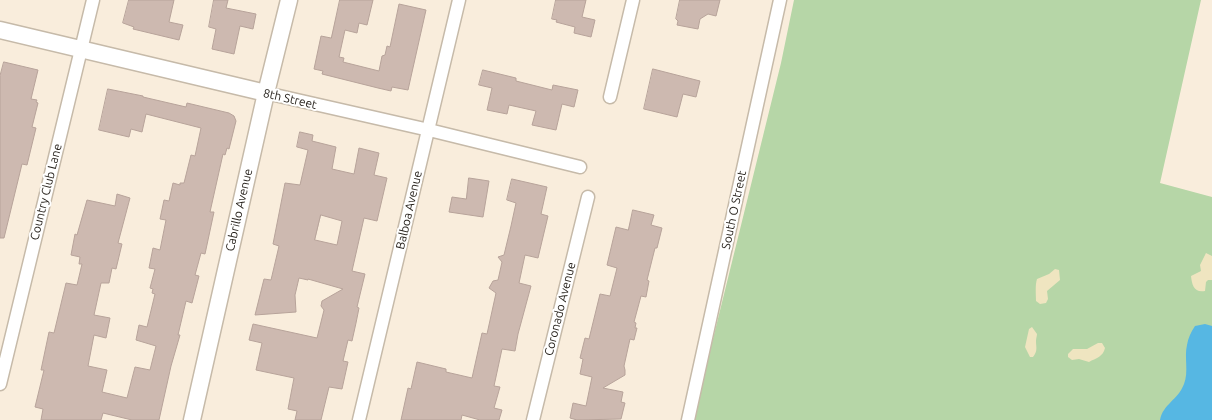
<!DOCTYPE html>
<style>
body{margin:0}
canvas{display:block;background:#f9eddc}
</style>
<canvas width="1212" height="420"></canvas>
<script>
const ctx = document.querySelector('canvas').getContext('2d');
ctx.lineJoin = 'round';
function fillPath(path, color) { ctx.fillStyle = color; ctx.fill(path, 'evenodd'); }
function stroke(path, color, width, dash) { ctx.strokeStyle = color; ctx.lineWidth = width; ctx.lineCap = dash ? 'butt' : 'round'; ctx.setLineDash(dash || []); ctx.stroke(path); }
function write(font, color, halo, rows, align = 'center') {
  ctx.font = font + ' Ubuntu,sans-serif'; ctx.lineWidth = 4; ctx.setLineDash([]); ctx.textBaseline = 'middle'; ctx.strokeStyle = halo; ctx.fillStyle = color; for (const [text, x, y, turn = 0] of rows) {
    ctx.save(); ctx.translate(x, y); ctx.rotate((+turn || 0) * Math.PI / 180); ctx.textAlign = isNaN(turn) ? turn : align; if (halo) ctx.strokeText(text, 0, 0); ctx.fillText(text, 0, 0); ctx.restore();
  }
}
fillPath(new Path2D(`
 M794 0H1201L1160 183 1212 197V420H693L781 63Z`), '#b6d6a7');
fillPath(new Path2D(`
 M1206 253 1212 256V280H1208L1206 282 1205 291C1194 293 1192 285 1191 276L1201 271 1200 265Z
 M1055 269 1059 270 1060 280 1047 291 1048 299 1046 303 1040 304 1036 301C1036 294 1035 285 1037 279L1049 274Z
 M1032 327 1037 334C1037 336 1036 338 1036 341 1036 347 1038 351 1033 357H1030L1025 347 1029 329Z
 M1098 343H1102L1105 348C1103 357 1096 358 1089 362L1079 359 1072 360 1068 357V354L1073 349H1087Z`), '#efe5c0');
fillPath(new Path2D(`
 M1205 324 1212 326V420H1160C1163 404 1178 400 1184 384 1189 372 1184 357 1187 345 1188 338 1191 332 1195 326Z`), '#56b7e3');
const building = new Path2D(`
 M129 0H174L169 22 183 25 179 40 133 29 134 27 123 23Z
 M214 0H228L226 8 256 14 253 29 240 26 234 54 212 49 216 29 209 27Z
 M340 0H373L367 25 359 23 357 33 345 30 339 57 344 58 343 62 379 71 382 56 385 55 387 46 390 47 399 4 426 10 408 90 392 87 391 91 378 88 322 74 323 71 314 69 321 36 331 38Z
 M556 0H586L582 17 595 20 591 37 574 33 575 27 556 22 557 20 552 19Z
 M680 0H720L716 16 708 14 700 19 698 29 677 25 678 21 676 19Z
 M4 62 38 70 31 99 37 100 36 102 38 103 32 127 36 128 27 165 22 164 4 238H0V76Z
 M653 69 700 81 696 97 683 94 677 117 644 109Z
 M483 70 516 78V81L552 90 553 85 578 90 574 107 562 104 556 130 532 125 536 111 509 105 507 114 487 110 492 88 479 85Z
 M108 89 143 96V97L186 107 187 103 229 113 234 116 236 121 229 149 227 148 225 155 223 154 210 212H214L205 254 201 253 195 275 199 276 192 303 186 301 178 335H180L171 366 159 420H132L103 413 101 420H41L43 409 35 407 44 370H41L49 332 54 333 66 283 77 285 82 264H79L80 257 71 255 75 234 77 235 87 200 115 206 117 194 130 198 118 243 122 244 116 269 112 268 109 283H101L94 315 110 318 106 338 94 335 88 366 107 370 102 392 127 398 135 367 150 370 156 346 136 340 139 325 147 327 155 294 152 293 153 289 150 288 155 269 149 268 153 248 160 250 166 220 160 219 164 200 169 201 173 183 180 185V183H184L191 155 195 156 201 128 146 114 142 132 131 129 129 137 99 130Z
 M300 132 313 135 312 141 336 147 332 169 354 174 359 148 379 153 374 175 387 178 377 221 364 218 352 271 365 274 357 307 359 308 356 323 352 341 348 340 343 361 348 362 342 389 329 387 321 420H295L297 411 288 409 294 378 256 370 262 343 249 340 253 324 317 338 324 310 321 306 322 301 343 289 308 279V280L299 278 295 295 296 312 255 315 264 279 271 280 279 246 273 244 285 183 300 185 308 150 297 147ZM321 215 342 221 337 245 315 240Z
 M469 178 489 181 483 217 449 212 452 197 466 199Z
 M512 179 547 187 541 214 548 216 538 258 525 255 519 283 531 286 518 334 515 351 502 349 494 386 500 387 494 408 502 410 499 420H480L462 415 461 420H401L408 388 411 389 417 362 446 369V372L472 378 482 333 487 334 496 293 489 288 493 281 498 280 502 262 498 257 504 255 511 226 516 203 507 200Z
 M633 210 654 215 651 225 662 228 657 248H655L647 280 649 281 646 297 641 296 634 322 636 323 635 328H637L634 340 630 339 624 366 625 370V375L603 388 623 392 621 402 625 403 621 419 577 420 570 418 573 403 586 406 592 377 580 374 583 359 580 358 585 338 589 339 600 294 610 296 617 268 607 265 616 227 628 230Z`);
fillPath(building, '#cdb9b0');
stroke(building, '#b7a39a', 1);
const minor = new Path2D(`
 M266 93 429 130 580 167
 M610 97 633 0
 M0 384 93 0
 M359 420 459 0
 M533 420 588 197
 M688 420 780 0`);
const tertiary = new Path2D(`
 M0 30 266 93
 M192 420 266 93 289 0`);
stroke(minor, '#c6baa9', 15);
stroke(tertiary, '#c6baa9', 19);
stroke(minor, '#fff', 12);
stroke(tertiary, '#fff', 16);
write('12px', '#29241e', '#fff', [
 ["8th Street",290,99,13],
 ["Country Club Lane",46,192,-76],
 ["Cabrillo Avenue",239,210,-77],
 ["Balboa Avenue",409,210,-77],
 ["South O Street",734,210,-78],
 ["Coronado Avenue",560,309,-76]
]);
</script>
